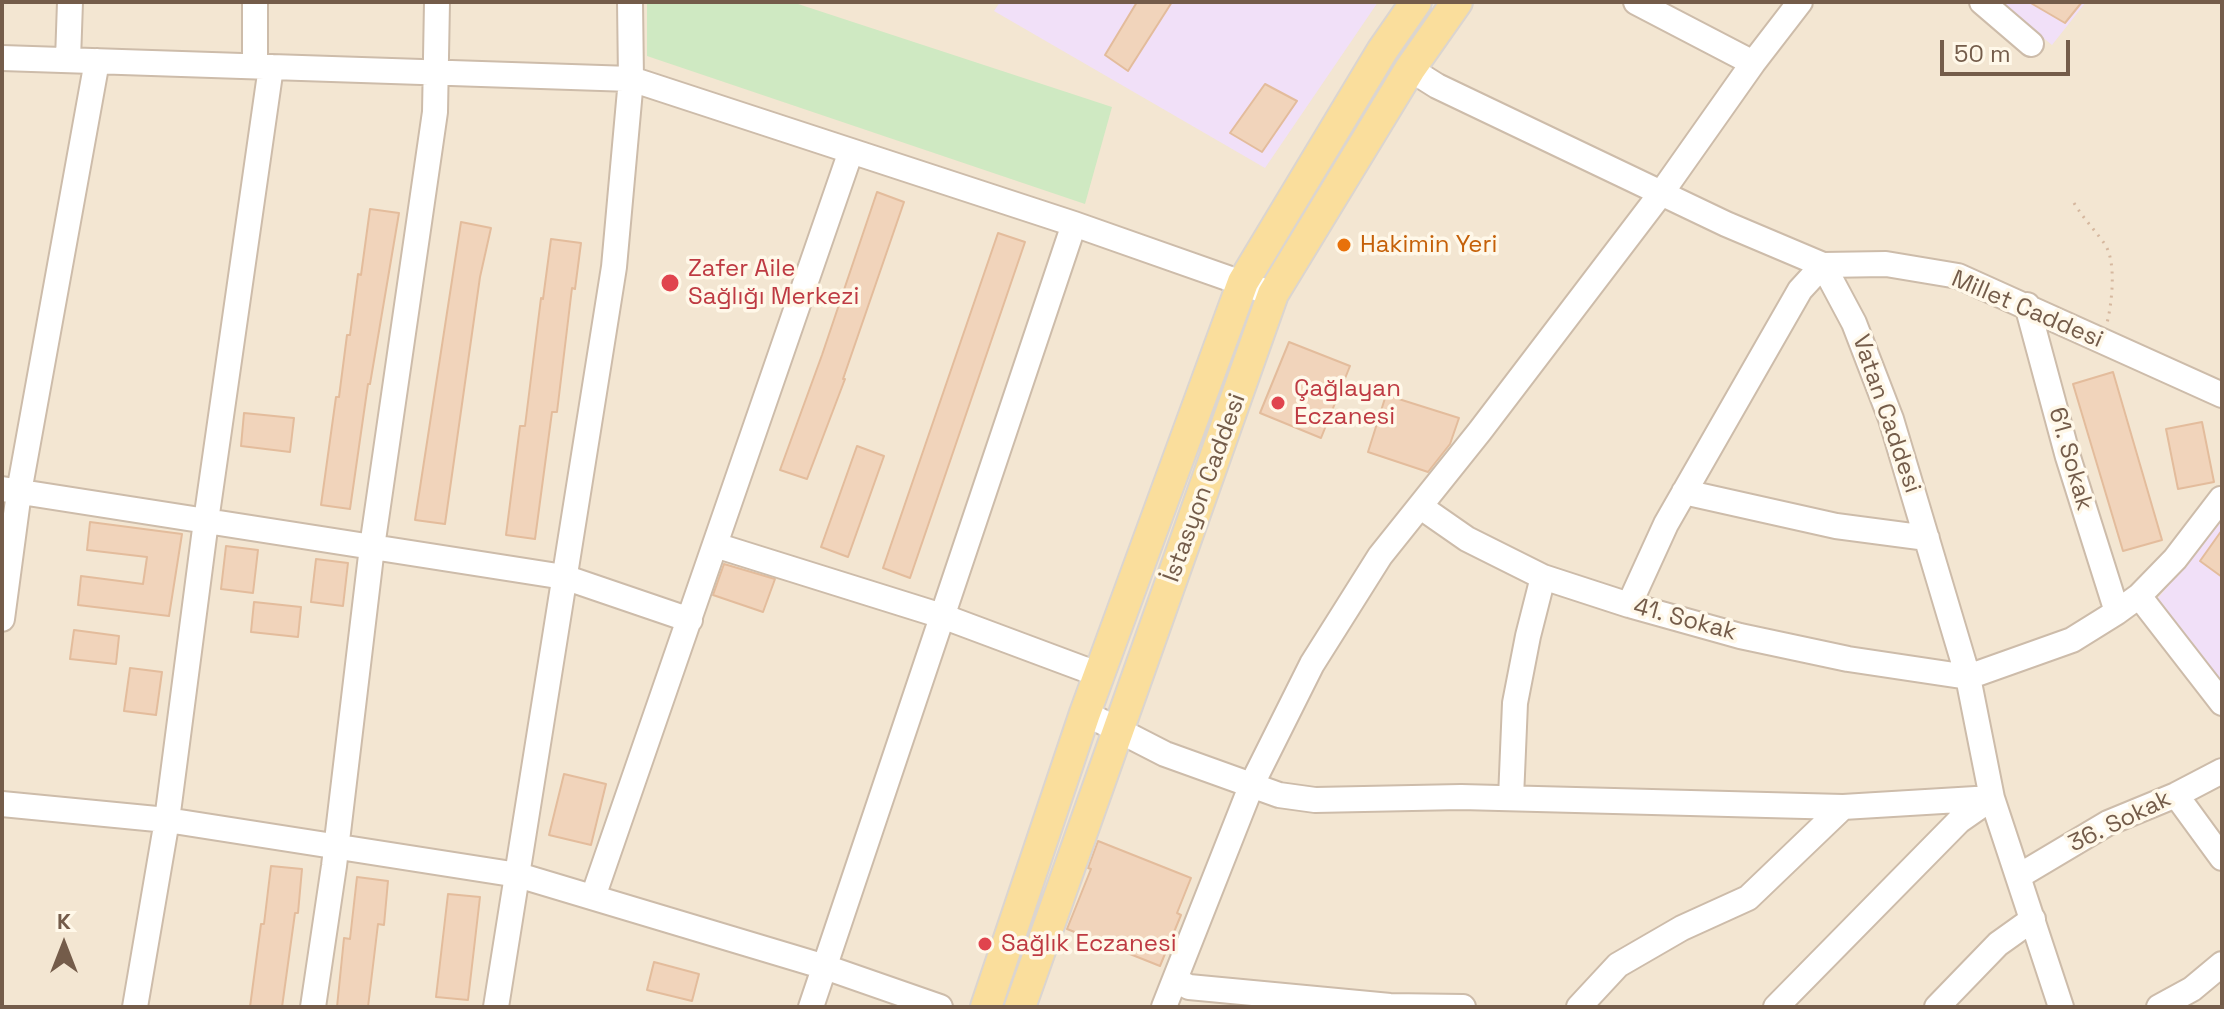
<!DOCTYPE html>
<meta charset="utf-8">
<style>
body{margin:0}
#map{position:relative;width:2224px;height:1009px;overflow:hidden;background:#fcf4e3;font-family:"Space Grotesk",sans-serif}
canvas{display:block}
.frame{position:absolute;inset:0;border:4px solid #745c4a;pointer-events:none}
.north{position:absolute;left:24px;top:905px;width:80px;height:80px;-webkit-text-stroke:6px #fff8e9;paint-order:stroke;rotate:0deg;font-size:22px;font-weight:700;line-height:32px;text-align:center;color:#745c4a}
.north::after{content:'';display:block;margin:auto;width:28px;height:36px;background:#745c4a;clip-path:polygon(50% 0,100% 100%,50% 72%,0 100%)}
.scale{position:absolute;left:1940px;top:40px;width:130px;height:36px;box-sizing:border-box;border:4px solid #745c4a;border-top:0;padding-left:10px;font-size:24px;line-height:28px;white-space:nowrap;color:#745c4a;-webkit-text-stroke:6px #fff8e9;paint-order:stroke}
</style>
<div id="map">
<canvas width="2224" height="1009"></canvas>
<div class="frame"></div>
<div class="north">K</div>
<div class="scale">50 m</div>
</div>
<script>
const ctx = document.querySelector('canvas').getContext('2d');
ctx.lineJoin = 'round';
function fillPath(path, color) { ctx.fillStyle = color; ctx.fill(path, 'evenodd'); }
function stroke(path, color, width, dash) { ctx.strokeStyle = color; ctx.lineWidth = width; ctx.lineCap = dash ? 'butt' : 'round'; ctx.setLineDash(dash || []); ctx.stroke(path); }
function write(font, color, halo, rows, align = 'center') {
  ctx.font = font + ' "Space Grotesk",sans-serif'; ctx.lineWidth = 7; ctx.setLineDash([]); ctx.textBaseline = 'middle'; ctx.strokeStyle = halo; ctx.fillStyle = color; for (const [text, x, y, turn = 0] of rows) {
    ctx.save(); ctx.translate(x, y); ctx.rotate((+turn || 0) * Math.PI / 180); ctx.textAlign = isNaN(turn) ? turn : align; if (halo) ctx.strokeText(text, 0, 0); ctx.fillText(text, 0, 0); ctx.restore();
  }
}
fillPath(new Path2D(`
 M2 2H2222V1007H2Z`), '#f3e6d2');
fillPath(new Path2D(`
 M1000 2H1378L1265 168 994 11Z
 M1999 2H2086L2052 45Z
 M2222 521V682L2157 599Z`), '#f1e0f8');
fillPath(new Path2D(`
 M647 2H792L1112 107 1085 204 647 56Z`), '#cfe9c2');
const building = new Path2D(`
 M1137 2H1172L1128 71 1105 55Z
 M2029 2H2082L2065 23Z
 M1265 84 1297 101 1262 152 1230 133Z
 M877 192 904 202 843 379H845L807 479 780 470 822 355Z
 M370 209 399 213 370 384H368L350 509 321 505 336 397H339L347 335H350L358 274 361 275Z
 M461 222 491 228 480 277 445 524 415 520Z
 M998 233 1025 242 910 578 883 568Z
 M551 239 581 243 575 289 572 288 557 412H552L535 539 506 535 520 426H525L541 298 543 299Z
 M1289 342 1350 366 1321 438 1260 413Z
 M2113 372 2162 540 2123 551 2073 384Z
 M1386 395 1459 418 1450 444 1428 472 1368 452Z
 M244 413 294 418 290 452 241 446Z
 M2202 422 2214 482 2178 489 2166 429Z
 M857 446 884 456 848 557 821 547Z
 M90 522 182 534 169 616 78 605 81 576 143 584 147 557 87 550Z
 M2222 530V577L2200 561Z
 M226 546 258 550 253 593 221 589Z
 M316 559 348 563 343 606 311 602Z
 M724 564 775 579 763 612 713 595Z
 M254 602 301 607 298 637 251 632Z
 M74 630 119 636 116 664 70 659Z
 M130 668 162 672 156 715 124 711Z
 M564 774 606 784 591 845 549 835Z
 M1098 841 1191 878 1177 913 1181 915 1160 966 1067 929 1091 869 1088 868Z
 M271 866 302 869 298 913H295L282 1007H250L261 924H264Z
 M357 877 388 881 384 925 378 924 368 1007H337L344 938 350 939Z
 M448 894 480 897 468 1000 436 997Z
 M654 962 699 974 692 1001 647 990Z`);
fillPath(building, '#f1d4bb');
stroke(building, '#e3bc9c', 2);
const minor = new Path2D(`
 M1636 2 1753 63
 M1982 2 2031 44
 M2 58 631 79 630 2
 M68 60 70 2
 M255 66V2
 M1410 69 1437 86 1726 224 1823 265 1854 323 1891 419 1968 677 1992 798 2061 1007
 M2027 305 2068 457 2117 612
 M2 489 564 577 690 620
 M1684 492 1836 526 1927 538
 M1421 507 1467 539 1543 577 1629 605 1740 636 1848 659 1968 677 2072 640 2117 612 2139 596 2175 559 2221 499
 M715 545 942 616 1100 675
 M2139 596 2222 703
 M1629 605 1666 524 1800 290 1823 265 1886 264 1958 276 2222 395
 M2 619 19 492 97 61
 M1085 713 1165 754 1279 795 1315 800 1461 797 1843 807 1992 798
 M2176 795 2222 858
 M1511 798 1515 703 1528 636 1543 577
 M2 804 167 820 518 875 825 967 940 1007
 M2019 876 2108 823 2176 795 2222 771
 M593 897 851 151
 M1177 981 1189 987 1390 1006 1463 1007
 M135 1007 167 820 206 521 271 67
 M313 1007 334 866 372 547 435 112 437 2
 M496 1007 614 267 631 79 1074 224 1273 294
 M811 1007 1074 224
 M1164 1007 1252 784 1312 664 1380 556 1480 431 1662 192 1753 63 1800 2
 M1579 1007 1618 965 1682 928 1748 898 1843 807
 M1776 1007 1959 821 1992 798
 M1937 1007 1998 944 2033 919
 M2159 1007 2192 989 2222 964`);
const major = new Path2D(`
 M986 1007 1085 713 1243 282 1382 51 1416 2
 M1020 1007 1273 294 1410 69 1457 2`);
stroke(minor, '#cdbcaa', 28);
stroke(major, '#dbd5d0', 34);
stroke(new Path2D(`
 M2074 203C2083 218 2094 229 2104 243 2117 260 2112 303 2107 323`), '#d6b89f', 3, [2, 6]);
stroke(minor, '#fff', 24);
stroke(major, '#fade9c', 30);
for (const [x, y, r, color] of [
 [1344,245,8,"#e8710a"],
 [670,283,10,"#e0444e"],
 [1278,403,8,"#e0444e"],
 [985,944,8,"#e0444e"]
]) { const dot = new Path2D(); dot.arc(x, y, r, 0, 2 * Math.PI); ctx.fillStyle = color; ctx.fill(dot); stroke(dot, '#fff8e9', 3); }
write('24px', '#c56008', '#fff8e9', [
 ["Hakimin Yeri",1360,245]
], 'left');
write('24px', '#be3a42', '#fff8e9', [
 ["Zafer Aile",688,269],
 ["Sağlığı Merkezi",688,297],
 ["Çağlayan",1294,389],
 ["Eczanesi",1294,417],
 ["Sağlık Eczanesi",1001,944]
], 'left');
write('24px', '#745c4a', '#fff8e9', [
 ["Millet Caddesi",2027,310,23],
 ["Vatan Caddesi",1886,414,71],
 ["61. Sokak",2070,459,74],
 ["İstasyon Caddesi",1205,488,-70],
 ["41. Sokak",1685,620,15],
 ["36. Sokak",2120,822,-26]
]);
</script>
